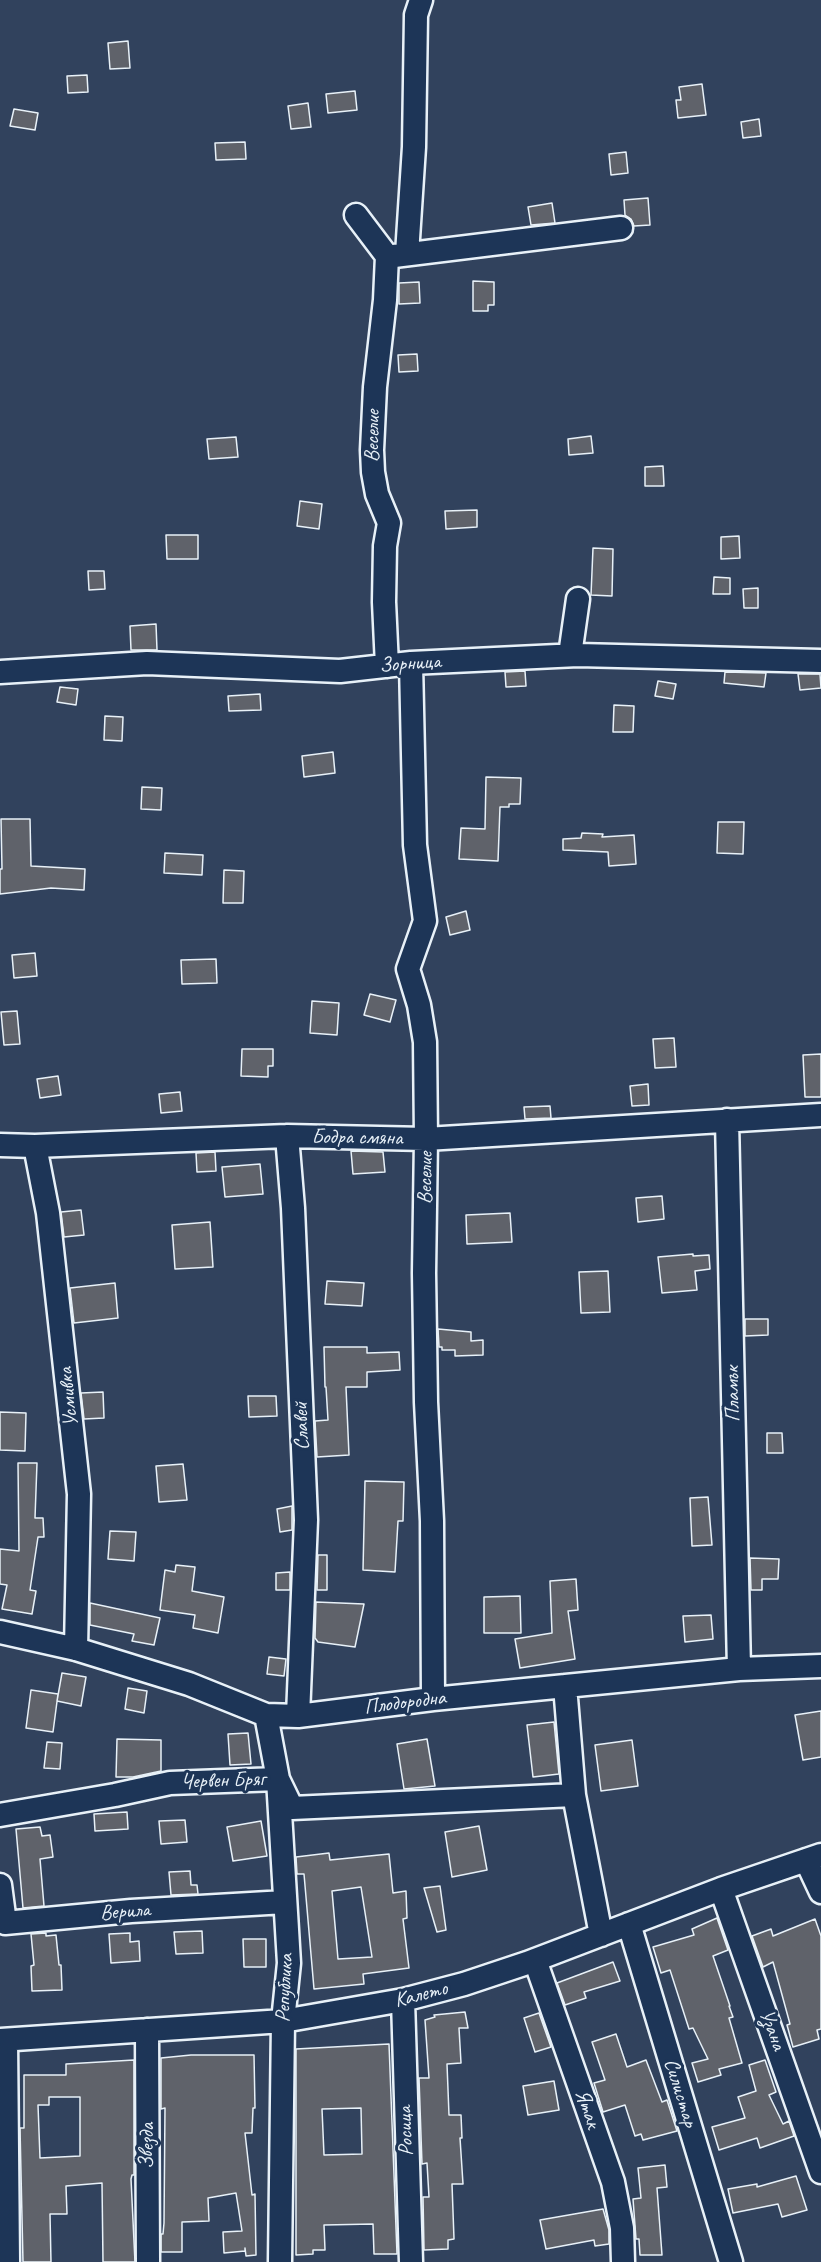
<!DOCTYPE html>
<meta charset="utf-8">
<style>
body{margin:0}
canvas{display:block;background:#31425d}
</style>
<canvas width="821" height="2262"></canvas>
<script>
const ctx = document.querySelector('canvas').getContext('2d');
ctx.lineJoin = 'round';
function fillPath(path, color) { ctx.fillStyle = color; ctx.fill(path, 'evenodd'); }
function stroke(path, color, width, dash) { ctx.strokeStyle = color; ctx.lineWidth = width; ctx.lineCap = dash ? 'butt' : 'round'; ctx.setLineDash(dash || []); ctx.stroke(path); }
function write(font, color, halo, rows, align = 'center') {
  ctx.font = font + ' Caveat,sans-serif'; ctx.lineWidth = 6; ctx.setLineDash([]); ctx.textBaseline = 'middle'; ctx.strokeStyle = halo; ctx.fillStyle = color; for (const [text, x, y, turn = 0] of rows) {
    ctx.save(); ctx.translate(x, y); ctx.rotate((+turn || 0) * Math.PI / 180); ctx.textAlign = isNaN(turn) ? turn : align; if (halo) ctx.strokeText(text, 0, 0); ctx.fillText(text, 0, 0); ctx.restore();
  }
}
const building = new Path2D(`
 M128 41 130 68 110 69 108 43Z
 M87 75 88 92 68 93 67 76Z
 M702 84 706 115 678 118 676 100H681L679 87Z
 M355 91 357 110 328 113 326 94Z
 M308 103 311 127 291 129 288 106Z
 M14 109 38 113 35 130 10 126Z
 M759 119 761 136 743 138 741 122Z
 M245 142 246 159 216 160 215 143Z
 M626 152 628 173 611 175 609 154Z
 M648 198 650 225 634 226 631 219 625 215 624 200Z
 M552 203 555 223 531 225 528 207Z
 M473 281 494 282V305H488V311H473Z
 M419 282 420 303 399 304V283Z
 M417 354 418 371 399 372 398 355Z
 M591 436 593 453 569 455 568 439Z
 M236 437 238 457 209 459 207 439Z
 M663 466 664 486H645V467Z
 M300 501 322 504 319 529 297 526Z
 M477 510V527L446 529 445 511Z
 M166 535H198V559H167Z
 M739 536 740 558 721 559V537Z
 M593 548 613 549 612 596 591 595Z
 M88 571H104L105 589 89 590Z
 M714 577 730 578V594H713Z
 M758 588V608H744L743 589Z
 M156 624 157 650H131L130 626Z
 M525 671 526 686 506 687 505 672Z
 M725 672 766 673 764 687 724 683Z
 M798 674H820L821 688 800 690Z
 M658 681 676 684 673 699 655 696Z
 M60 687 78 689 76 705 57 702Z
 M260 694 261 710 229 711 228 696Z
 M614 705 634 706 633 732H613Z
 M105 716 123 717 122 741 104 740Z
 M333 752 335 773 304 777 302 756Z
 M486 777 521 778 520 804H509V807H500L498 861 459 859 461 828 485 829Z
 M142 787 162 788 161 810 141 809Z
 M1 819H30L31 866 85 869 84 890 51 888 0 894V869H2Z
 M718 822H744L743 854 717 853Z
 M582 833 603 834 602 837 634 835 636 864 609 866 608 852 563 850V839L581 838Z
 M165 853 203 855 202 875 164 873Z
 M224 870 244 871 243 903H223Z
 M466 911 470 930 450 935 446 917Z
 M35 953 37 976 14 978 12 955Z
 M216 959 217 983 182 984 181 960Z
 M370 994 396 1000 390 1022 364 1015Z
 M312 1001 339 1003 337 1035 310 1033Z
 M17 1011 20 1044 4 1045 1 1012Z
 M674 1038 676 1067 655 1068 653 1039Z
 M242 1049H273V1066H268V1077L241 1076Z
 M821 1054V1097H805L803 1055Z
 M58 1076 61 1095 40 1098 37 1079Z
 M648 1084 649 1105 632 1106 630 1086Z
 M180 1092 182 1111 161 1113 159 1094Z
 M550 1106 551 1118 525 1119 524 1107Z
 M351 1151 383 1152 385 1172 353 1174Z
 M215 1152 216 1171 197 1172 196 1153Z
 M260 1164 263 1194 225 1197 222 1167Z
 M662 1196 664 1219 638 1222 636 1198Z
 M81 1210 84 1235 64 1237 61 1212Z
 M510 1213 512 1242 467 1244 466 1215Z
 M210 1222 213 1267 175 1269 172 1225Z
 M693 1254V1256L709 1255 710 1269 695 1271 697 1290 662 1293 658 1257Z
 M608 1271 610 1312 581 1313 579 1272Z
 M327 1281 364 1283 362 1306 325 1304Z
 M115 1283 118 1318 74 1323 70 1288Z
 M745 1319H768V1335L745 1336Z
 M438 1329 471 1332V1341L483 1340V1355L455 1356V1350H442V1347H439Z
 M324 1347H367V1353L399 1352 400 1370 367 1372V1387H346L349 1455 317 1457 315 1421 328 1420 326 1387H325Z
 M103 1392 104 1418 84 1419 81 1393Z
 M248 1396H276L277 1416 249 1417Z
 M0 1412 26 1413 25 1451 0 1450Z
 M767 1433H782L783 1453H767Z
 M18 1463H37L35 1518H43L44 1537H38L30 1590 36 1591 32 1614 2 1609 7 1585 0 1584V1549L19 1551Z
 M183 1464 187 1500 159 1502 156 1466Z
 M365 1481 404 1482 403 1521H398L395 1572 363 1570Z
 M708 1497 712 1545 692 1546 690 1498Z
 M292 1506V1530L280 1532 277 1509Z
 M110 1531 136 1532 134 1561 108 1559Z
 M318 1555H327V1590H317Z
 M750 1558 779 1559 778 1579H762V1590H751Z
 M176 1565 195 1567 192 1591 224 1597 218 1633 193 1628 195 1615 160 1610 165 1570 175 1572Z
 M290 1572V1590H276V1573Z
 M576 1579 578 1610 568 1611 575 1659 520 1668 515 1639 552 1633 550 1581Z
 M520 1596 521 1633H484V1597Z
 M316 1602 364 1604 355 1647 318 1642 315 1638Z
 M90 1603 160 1618 154 1645 132 1641 134 1634 90 1625Z
 M711 1615 713 1639 685 1642 683 1616Z
 M269 1657 286 1659 284 1676 267 1674Z
 M62 1673 86 1677 81 1706 57 1701Z
 M128 1688 147 1691 144 1713 125 1709Z
 M31 1690 58 1694 53 1732 26 1728Z
 M821 1711V1757L803 1760 795 1715Z
 M554 1722 559 1774 533 1777 527 1725Z
 M248 1733 251 1764 230 1765 228 1734Z
 M117 1739 161 1740V1771L133 1777H116Z
 M427 1739 435 1786 404 1789 397 1744Z
 M632 1740 638 1786 601 1791 595 1745Z
 M47 1742 62 1743 60 1769 44 1768Z
 M127 1812 128 1829 95 1831 94 1814Z
 M185 1820 187 1842 161 1844 159 1821Z
 M261 1821 267 1856 233 1861 227 1827Z
 M479 1826 487 1870 452 1877 445 1832Z
 M40 1827 42 1836 50 1835 53 1857 40 1859 44 1906 23 1908 16 1829Z
 M329 1853 330 1860 389 1854 393 1893 406 1891 407 1918 403 1919 409 1968 363 1974 364 1984 314 1989 304 1874H297L296 1857ZM361 1887 372 1957 338 1959 332 1891Z
 M190 1871 191 1885H197L198 1894 171 1895 169 1872Z
 M440 1886 446 1930 437 1932 424 1888Z
 M717 1918 728 1950 713 1956 730 2006H729L733 2017 729 2018 742 2063 719 2069 721 2075 698 2082 692 2063 708 2059 693 2028 689 2029 670 1970 661 1973 653 1947 694 1935 692 1929Z
 M815 1919 821 1936V2029L817 2030 819 2039 793 2047 787 2025 790 2024 773 1962 763 1967 752 1936 771 1929 773 1936Z
 M202 1931 203 1953 176 1954 174 1932Z
 M46 1933V1936L56 1935 59 1965H61L62 1990 32 1991 31 1966 34 1965 31 1934Z
 M130 1933V1942L139 1941 140 1961 111 1963 109 1934Z
 M243 1939H266V1967H244Z
 M613 1962 620 1981 584 1992 586 1998 565 2005 557 1983Z
 M465 2012 468 2028H459L461 2063 447 2064 449 2115H461L462 2138H460L463 2184H452L454 2239 448 2240V2249L424 2250 423 2197H429L427 2163 422 2164 419 2078H429L425 2020 435 2017 434 2015Z
 M539 2013 551 2047 535 2052 524 2018Z
 M616 2034 627 2067 646 2060 662 2102 667 2100 677 2131 643 2140 641 2134 635 2136 625 2105 603 2112 594 2083 605 2080 592 2042Z
 M389 2044 397 2254H374L373 2224 324 2225 325 2250H313V2254L296 2255V2049ZM361 2108 362 2154 324 2155 322 2109Z
 M191 2055H254L255 2108H253L252 2133H245L252 2195 255 2194 256 2255 246 2256 245 2248V2251L224 2253 223 2232 242 2231 236 2193 208 2198 209 2221 182 2222V2252H161V2234H163L164 2223 165 2108 161 2109V2058Z
 M134 2060V2175H132L131 2179 135 2262H103L102 2183 66 2186 67 2214H50L51 2262H23L20 2128H24V2075H66V2064ZM49 2097H80V2156L40 2158 38 2105H49Z
 M765 2060 776 2092 769 2095 783 2124 789 2121 794 2136 760 2148 757 2138 719 2150 712 2127 745 2118 738 2097 756 2091 749 2065Z
 M554 2081 559 2110 528 2115 523 2086Z
 M665 2165 667 2187 657 2188 662 2255H640L639 2239H636L633 2199 641 2198 638 2168Z
 M796 2176 807 2210 782 2217 778 2204 733 2213 728 2189 757 2184V2187Z
 M603 2209 609 2230V2244L595 2246 594 2240 546 2249 540 2220Z`);
fillPath(building, '#5f626a');
stroke(building, '#e8f1f8', 1.5);
const minor = new Path2D(`
 M356 215 387 256 385 300 375 387 372 450 373 472 377 494 389 523 385 546 384 602 387 666
 M407 254 414 147 416 15 421 0
 M394 256 621 228
 M570 655 578 599
 M411 663 415 845 425 921 408 969 419 1005 425 1042 426 1139 424 1273 426 1402 432 1521 433 1699
 M0 672 147 663 340 671 411 663 578 655 821 661
 M727 1120 739 1669
 M287 1136 293 1208 306 1520 298 1716
 M0 1145 35 1146 287 1136 426 1139 821 1115
 M35 1146 48 1213 79 1494 76 1649
 M0 1632 76 1649 189 1684 266 1715 298 1716 433 1699 739 1669 821 1666
 M565 1686 574 1795 601 1935
 M266 1715 278 1779 289 1963 283 2021 280 2262
 M0 1815 115 1795 170 1783 278 1779 292 1808 574 1795
 M806 1860 821 1892
 M0 1885 5 1923 131 1911 285 1902
 M721 1889 821 2172
 M629 1924 731 2262
 M535 1960 613 2182 622 2228 623 2262
 M403 2000 411 2262
 M147 2030 148 2262
 M0 2040 283 2021 403 2000 464 1984 527 1963 721 1889 821 1855
 M6 2040 8 2262`);
stroke(minor, '#e8f1f8', 27);
stroke(minor, '#1d3557', 22);
write('21px', '#e8f1f8', '#1d3557', [
 ["Веселие",373,436,-89],
 ["Зорница",410,664,-4],
 ["Бодра смяна",357,1138,1],
 ["Веселие",426,1178,-89],
 ["Пламък",733,1394,-91],
 ["Усмивка",69,1397,-96],
 ["Славей",302,1426,-92],
 ["Плодородна",405,1703,-7],
 ["Червен Бряг",223,1781,-2],
 ["Верила",125,1912,-4],
 ["Република",285,1988,-87],
 ["Калето",421,1995,-14],
 ["Узана",772,2030,70],
 ["Силистар",680,2093,73],
 ["Ятак",587,2109,71],
 ["Росица",406,2131,-92],
 ["Звезда",147,2146,-90]
]);
</script>
